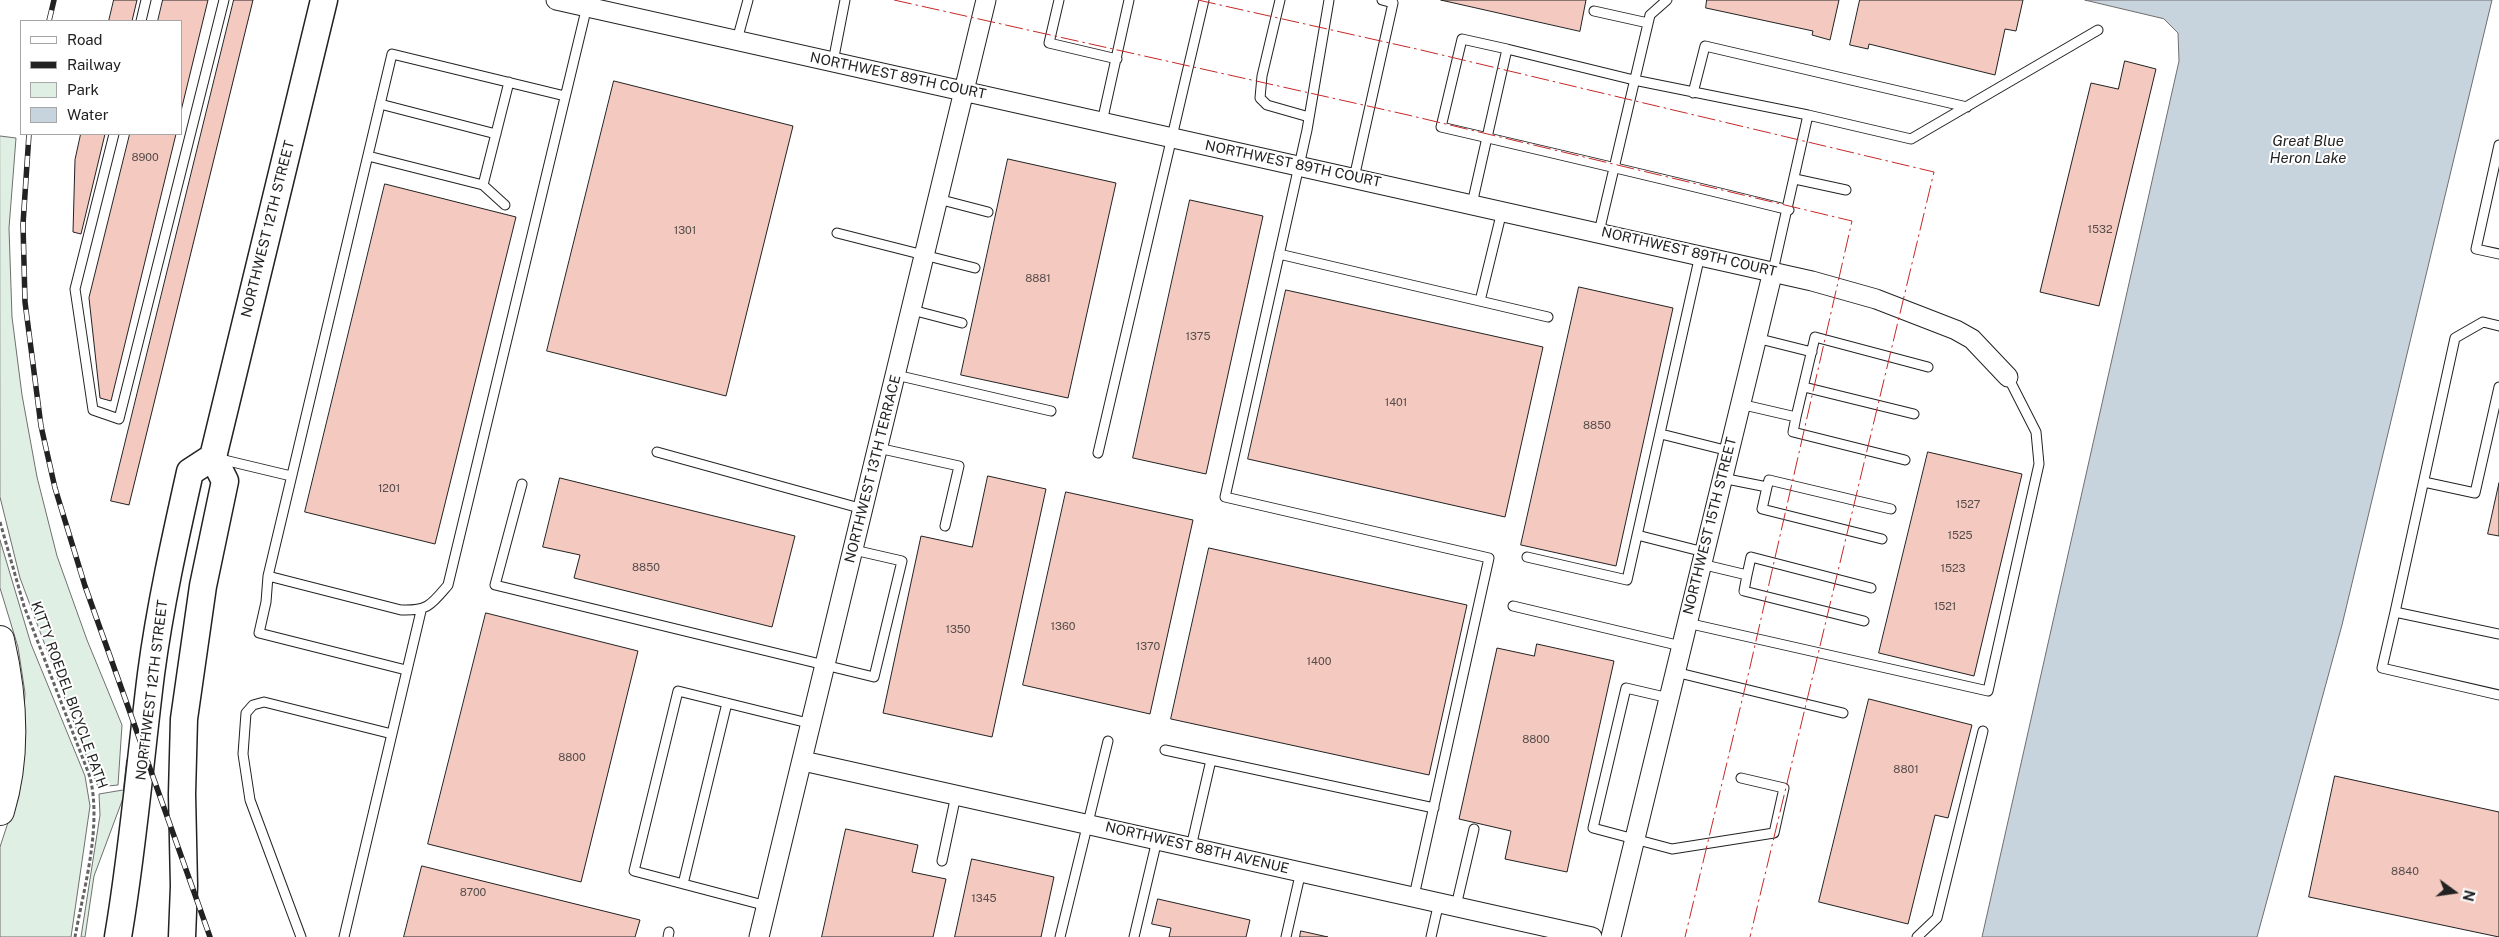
<!DOCTYPE html>
<style>
body{margin:0}
#map{position:relative;width:2499px;height:937px;overflow:hidden;background:#fff;font-family:"Public Sans",sans-serif}
canvas{display:block}
.legend{position:absolute;left:20px;top:20px;width:162px;height:115px;box-sizing:border-box;background:#fff;border:1px solid #a7a7a7;margin:0;padding:6px 9px;list-style:none;font-size:15px;color:#222}
.legend li{display:flex;align-items:center;gap:10px;height:25px}
.legend b{width:25px;border:1px solid #a7a7a7}
.north{position:absolute;left:2429px;top:867px;width:50px;height:50px;-webkit-text-stroke:4px #fff;paint-order:stroke;rotate:104deg;font-size:14px;font-weight:700;line-height:20px;text-align:center;color:#222}
.north::after{content:'';display:block;margin:auto;width:18px;height:22px;background:#222;clip-path:polygon(50% 0,100% 100%,50% 72%,0 100%)}
</style>
<div id="map">
<canvas width="2499" height="937"></canvas>
<ul class="legend">
<li><b style="height:6px;background:#fff"></b>Road</li>
<li><b style="height:6px;background:#222"></b>Railway</li>
<li><b style="height:14px;background:#e0efe3"></b>Park</li>
<li><b style="height:14px;background:#c7d3dd"></b>Water</li>
</ul>
<div class="north">N</div>
</div>
<script>
const ctx = document.querySelector('canvas').getContext('2d');
ctx.lineJoin = 'round';
function fillPath(path, color) { ctx.fillStyle = color; ctx.fill(path, 'evenodd'); }
function stroke(path, color, width, dash) { ctx.strokeStyle = color; ctx.lineWidth = width; ctx.lineCap = dash ? 'butt' : 'round'; ctx.setLineDash(dash || []); ctx.stroke(path); }
function write(font, color, halo, rows, align = 'center') {
  ctx.font = font + ' "Public Sans",sans-serif'; ctx.lineWidth = 4; ctx.setLineDash([]); ctx.textBaseline = 'middle'; ctx.strokeStyle = halo; ctx.fillStyle = color; for (const [text, x, y, turn = 0] of rows) {
    ctx.save(); ctx.translate(x, y); ctx.rotate((+turn || 0) * Math.PI / 180); ctx.textAlign = isNaN(turn) ? turn : align; if (halo) ctx.strokeText(text, 0, 0); ctx.fillText(text, 0, 0); ctx.restore();
  }
}
const green = new Path2D(`
 M0 136 16 138 9 228 12 317 22 395 37 477 57 556 87 640 122 725 118 785 98 787 20 578 0 497Z
 M0 540 31 644 85 776 90 806 71 937H0V847L13 807 22 744 25 693 18 647 0 588Z
 M127 760 130 761 128 785 94 876 85 937H81L100 815 99 794 123 790Z`);
fillPath(green, '#e0efe3');
stroke(green, '#6f6f6f', 1);
const water = new Path2D(`
 M2085 0H2492L2342 625 2257 937H1982L2179 61 2178 33 2164 19Z`);
fillPath(water, '#c7d3dd');
stroke(water, '#6f6f6f', 1);
const building = new Path2D(`
 M114 0H137L132 21H109Z
 M163 0H208L181 111V21H158Z
 M234 0H253L129 505 111 501Z
 M1441 0H1586L1580 31Z
 M1707 0H1839L1830 40 1812 35 1813 31 1706 8Z
 M1860 0H2023L2016 31 2005 29 1995 75 1869 44 1868 49 1850 45Z
 M2125 61 2156 69 2099 306 2040 292 2091 83 2118 89Z
 M614 81 793 126 726 396 547 351Z
 M81 134H105L81 234 73 232 75 160Z
 M130 134H176L111 401 100 398 89 298Z
 M1008 159 1116 183 1068 398 961 375Z
 M385 184 516 217 435 544 305 512Z
 M1190 200 1263 216 1206 474 1133 458Z
 M1579 287 1673 308 1616 566 1521 545Z
 M1286 290 1543 347 1505 517 1248 459Z
 M1928 452 2022 474 1974 676 1879 653Z
 M988 476 1046 489 992 737 883 713 921 536 972 547Z
 M560 478 795 536 772 627 574 578 580 555 543 547Z
 M2499 483V536L2488 534Z
 M1066 492 1193 520 1150 714 1023 685Z
 M1209 548 1467 605 1429 775 1171 719Z
 M486 613 638 651 581 882 428 844Z
 M1537 644 1614 661 1567 872 1505 859 1511 831 1459 819 1497 648 1534 656Z
 M1869 699 1972 725 1948 818 1935 815 1908 924 1819 902Z
 M2335 776 2499 812V937L2309 897Z
 M846 829 918 845 912 872 946 879 933 937H822Z
 M972 859 1054 877 1041 937H955Z
 M422 866 640 920 635 937H404Z
 M1158 899 1250 920 1246 937H1169L1171 928 1152 924Z
 M1301 931 1328 937H1300Z`);
fillPath(building, '#f3c9c0');
stroke(building, '#222', 1);
const service = new Path2D(`
 M1059 0 1049 43 1117 59
 M1280 0 1262 76 1260 98 1267 105 1309 117
 M1329 0 1307 130 1225 497 1489 558 1414 896
 M1594 11 1648 23
 M141 21 146 0
 M737 40 748 0
 M1507 49 1634 80 1808 115 1911 139 2098 30
 M833 62 845 0
 M1693 93 1705 46 1967 107
 M565 96 392 54 268 576 401 610C428 611 431 605 448 585L587 6
 M380 104 496 134
 M1102 122 1129 0
 M114 134 75 289 93 410 119 419 224 0
 M2499 145 2476 249 2499 254
 M368 156 483 185 509 82
 M1354 178 1393 3 1382 0
 M1795 179 1846 190
 M483 185 505 205
 M938 199 988 212
 M1472 204 1507 49 1462 39 1441 127C1557 154 1673 181 1789 210
 M1599 232 1650 15 1667 0
 M837 233 975 268
 M1279 254 1548 317
 M1773 271 1808 115
 M1480 301 1502 211
 M912 310 962 323
 M2499 326 2483 322 2455 338 2395 612 2499 634
 M1756 338 1812 352
 M896 375 1051 411
 M1804 387 1914 414
 M1740 404 1796 417 1793 432 1905 460
 M1796 417 1815 337 1928 367
 M1661 434 1729 451
 M878 448 959 466 945 526
 M657 452 863 509
 M1098 453 1204 0
 M220 459 291 476
 M1722 478 1767 487 1762 509 1882 539
 M2424 482 2475 493 2499 387
 M522 484 495 585 874 677 902 561 854 550
 M1767 487 1769 480 1891 509
 M1637 535 1704 552
 M1527 557 1627 580 1700 255
 M1701 564 1747 575 1744 591 1864 621
 M1747 575 1751 557 1871 588
 M268 576 266 602 259 633 406 670
 M1513 606 1681 646
 M2395 612 2382 668 2499 695
 M1687 623 1988 691 2039 464 2036 432 2008 377
 M1675 672 1843 713
 M1669 698 1626 688 1593 828 1672 849 1774 833 1784 788 1741 778
 M1165 750 1434 808
 M1191 847 1211 760
 M942 861 956 795
 M683 884 727 703
 M767 906 634 871 678 691 812 724
 M1456 906 1474 829
 M301 937 250 800 243 754 246 713 253 705 264 702 392 734
 M344 937 421 611
 M668 937 669 932
 M1060 937 1108 741
 M1134 937 1157 840
 M1286 937 1301 871
 M1431 937 1439 902
 M1917 937 1937 918 1983 731`);
const minor = new Path2D(`
 M556 0 1812 281 1876 299 1956 330 1972 339 2008 377
 M803 761 1592 937
 M759 937 986 0
 M1611 937 1773 271`);
const secondary = new Path2D(`
 M118 937C133 849 140 762 151 674 160 606 175 539 190 472L213 457
 M182 937 184 886 182 794 184 719 203 586 225 481 213 457 324 0`);
const motorway = new Path2D(`
 M0 640C13 696 17 756 0 811`);
stroke(service, '#222', 11);
stroke(minor, '#222', 21);
stroke(secondary, '#222', 29);
stroke(motorway, '#222', 30);
stroke(new Path2D(`
 M0 522 24 606 90 777C102 827 84 887 75 937`), '#646464', 3, [4, 2.5]);
stroke(service, '#fff', 9);
stroke(minor, '#fff', 19);
stroke(secondary, '#fff', 26);
stroke(motorway, '#fff', 28);
const rail = new Path2D(`
 M49 21 54 0
 M29 134 23 224 25 302 41 426 55 488 85 586 210 937`);
stroke(rail, '#222', 5.5);
stroke(rail, '#fff', 4, [11]);
stroke(new Path2D(`
 M894 0 1408 115 1852 221 1750 667 1685 937
 M1198 0 1421 50 1934 172 1750 937`), '#c62828', 1, [18, 4, 2.5, 4]);
write('11px', '#564c4a', null, [
 ["8900",145,158],
 ["1532",2100,230],
 ["1301",685,231],
 ["8881",1038,279],
 ["1375",1198,337],
 ["1401",1396,403],
 ["8850",1597,426],
 ["1201",389,489],
 ["1527",1968,505],
 ["1525",1960,536],
 ["8850",646,568],
 ["1523",1953,569],
 ["1521",1945,607],
 ["1360",1063,627],
 ["1350",958,630],
 ["1370",1148,647],
 ["1400",1319,662],
 ["8800",1536,740],
 ["8800",572,758],
 ["8801",1906,770],
 ["8840",2405,872],
 ["8700",473,893],
 ["1345",984,899]
]);
write('14px', '#222', '#fff', [
 ["NORTHWEST 89TH COURT",898,76,12],
 ["NORTHWEST 89TH COURT",1293,164,12],
 ["NORTHWEST 12TH STREET",268,229,-76],
 ["NORTHWEST 89TH COURT",1689,252,13],
 ["NORTHWEST 13TH TERRACE",873,469,-76],
 ["NORTHWEST 15TH STREET",1710,526,-76],
 ["NORTHWEST 12TH STREET",152,690,-83],
 ["KITTY ROEDEL BICYCLE PATH",69,695,70],
 ["NORTHWEST 88TH AVENUE",1197,848,13]
]);
write('italic 15px', '#222', '#fff', [
 ["Great Blue",2308,141],
 ["Heron Lake",2308,158]
]);
</script>
